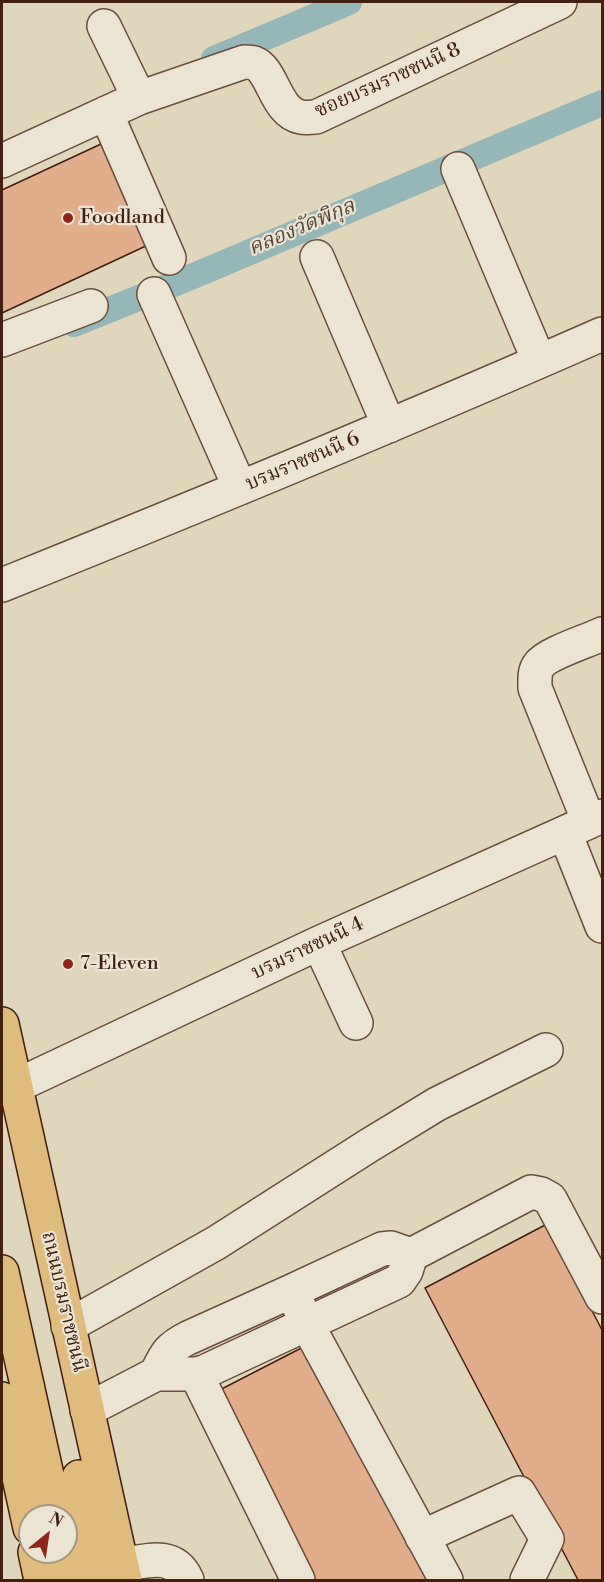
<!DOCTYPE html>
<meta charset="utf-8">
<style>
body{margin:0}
#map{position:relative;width:604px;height:1582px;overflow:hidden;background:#e0d6bc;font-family:"Libre Bodoni",serif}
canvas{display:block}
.frame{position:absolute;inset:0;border:3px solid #421f11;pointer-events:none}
.north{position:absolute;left:18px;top:1504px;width:60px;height:60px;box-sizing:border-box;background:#ebe4d3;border:2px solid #a79585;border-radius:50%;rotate:30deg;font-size:16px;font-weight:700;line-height:24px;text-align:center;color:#421f11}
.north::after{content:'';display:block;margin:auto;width:21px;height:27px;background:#8f2418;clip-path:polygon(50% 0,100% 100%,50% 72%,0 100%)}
</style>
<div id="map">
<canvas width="604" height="1582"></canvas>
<div class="frame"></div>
<div class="north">N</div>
</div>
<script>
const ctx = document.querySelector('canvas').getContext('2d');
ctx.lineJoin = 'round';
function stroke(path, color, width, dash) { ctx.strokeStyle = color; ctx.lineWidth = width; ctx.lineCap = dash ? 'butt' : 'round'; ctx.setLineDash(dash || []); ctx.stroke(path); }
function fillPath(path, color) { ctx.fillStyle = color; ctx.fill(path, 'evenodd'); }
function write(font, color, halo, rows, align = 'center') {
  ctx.font = font + ' "Libre Bodoni","Noto Serif Thai",serif'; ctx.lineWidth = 4.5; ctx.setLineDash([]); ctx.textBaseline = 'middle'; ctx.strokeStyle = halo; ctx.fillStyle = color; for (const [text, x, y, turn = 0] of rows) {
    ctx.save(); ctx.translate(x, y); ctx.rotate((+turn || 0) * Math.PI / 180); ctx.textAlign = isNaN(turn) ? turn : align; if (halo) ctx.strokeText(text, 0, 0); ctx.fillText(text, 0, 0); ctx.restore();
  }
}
stroke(new Path2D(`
 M214 59 349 2
 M74 324 191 277 602 103`), '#96b7b7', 26);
const building = new Path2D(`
 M101 144 148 245 2 313V190Z
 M547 1224 602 1330V1580H578L425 1288Z
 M313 1342 438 1580H304L208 1396Z`);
fillPath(building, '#e1ae8b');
stroke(building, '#421f11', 1.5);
const minor = new Path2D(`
 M104 26 139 98
 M106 113 169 258
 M2 161 139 98 244 62C247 62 251 62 254 63 273 70 275 112 301 117 305 118 311 117 316 117L560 2
 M458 169 539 361
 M317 257 389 426
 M154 294 240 488
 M2 340 91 306
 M2 585C203 504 404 421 602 334
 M589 822 535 688C535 680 534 671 539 665 548 653 588 641 602 634
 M565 833 602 926
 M319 943 356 1023
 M16 1086 319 943 602 816
 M292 1291 307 1324 446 1580
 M68 1326 216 1243 368 1146 437 1104 546 1050
 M156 1374C166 1354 168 1348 188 1338L292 1291 382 1249 391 1248 411 1255
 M196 1374 298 1580
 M87 1410 156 1374H196L204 1372 399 1281 406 1271 411 1255 531 1192 541 1194 550 1199 602 1297
 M422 1537 519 1493 547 1539 527 1580
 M122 1565C147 1561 174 1551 187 1580`);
const major = new Path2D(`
 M2 1024 125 1580
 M2 1272 56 1516
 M2 1399 30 1528
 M79 1477 101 1580
 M35 1552 41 1580
 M64 1552 70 1580`);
stroke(minor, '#6a4d3c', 36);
stroke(major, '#421f11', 36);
stroke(minor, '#ebe4d3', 33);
stroke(major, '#e0bb7e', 33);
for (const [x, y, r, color] of [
 [68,218,6,"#8f2418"],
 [68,964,6,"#8f2418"]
]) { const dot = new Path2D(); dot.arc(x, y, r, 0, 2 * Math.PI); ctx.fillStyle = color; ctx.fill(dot); stroke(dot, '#ebe4d3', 2); }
write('20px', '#421f11', '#ebe4d3', [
 ["ซอยบรมราชชนนี 8",388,81,-24],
 ["บรมราชชนนี 6",303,462,-23],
 ["บรมราชชนนี 4",308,949,-25],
 ["ถนนบรมราชชนนี",63,1302,77]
]);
write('20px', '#421f11', '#ebe4d3', [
 ["Foodland",80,218],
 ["7-Eleven",80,964]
], 'left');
write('italic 21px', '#57453a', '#ebe4d3', [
 ["คลองวัดพิกุล",302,228,-23]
]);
</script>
